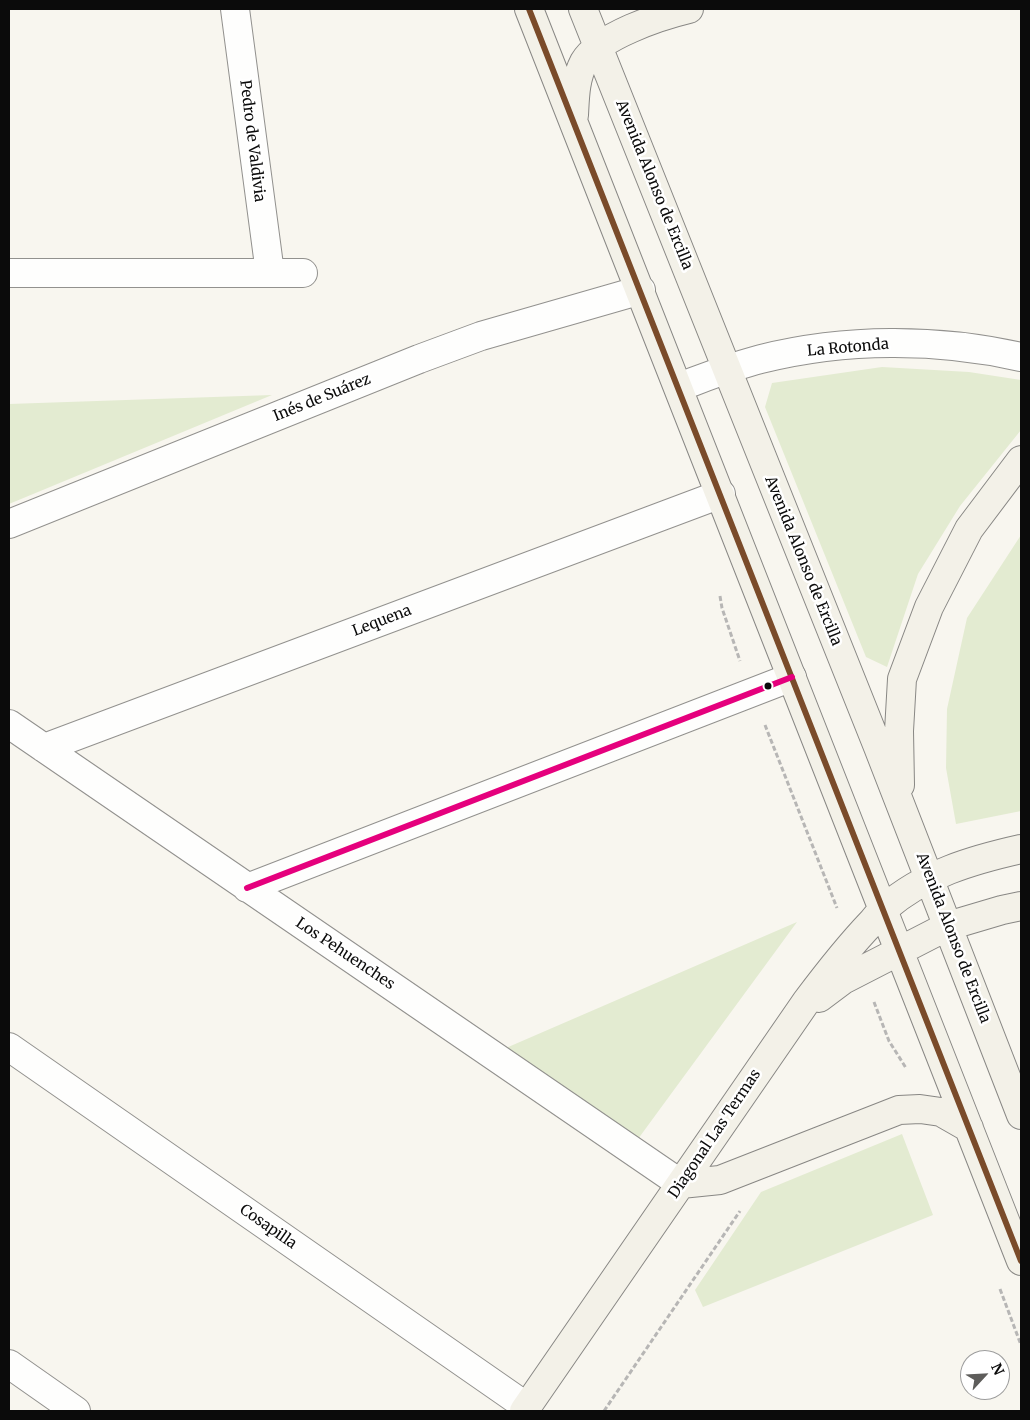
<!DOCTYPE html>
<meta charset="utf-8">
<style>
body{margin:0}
#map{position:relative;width:1030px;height:1420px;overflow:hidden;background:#f8f6ef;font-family:Merriweather,serif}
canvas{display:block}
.frame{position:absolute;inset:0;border:10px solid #0b0b0b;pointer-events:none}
.north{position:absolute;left:960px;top:1350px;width:50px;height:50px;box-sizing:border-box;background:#fff;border:1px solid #9d9d9d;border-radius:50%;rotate:65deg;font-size:14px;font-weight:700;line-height:20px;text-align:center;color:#0b0b0b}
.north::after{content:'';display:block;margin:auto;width:18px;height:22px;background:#5e5d5b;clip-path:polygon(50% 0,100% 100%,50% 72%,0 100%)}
</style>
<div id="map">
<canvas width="1030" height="1420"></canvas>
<div class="frame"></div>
<div class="north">N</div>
</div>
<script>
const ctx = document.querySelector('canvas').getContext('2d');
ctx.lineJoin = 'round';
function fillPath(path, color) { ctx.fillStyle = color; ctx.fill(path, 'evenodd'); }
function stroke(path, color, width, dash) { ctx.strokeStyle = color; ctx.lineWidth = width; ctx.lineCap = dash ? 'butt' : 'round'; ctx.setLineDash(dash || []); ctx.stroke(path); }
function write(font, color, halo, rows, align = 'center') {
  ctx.font = font + ' Merriweather,serif'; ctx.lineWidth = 5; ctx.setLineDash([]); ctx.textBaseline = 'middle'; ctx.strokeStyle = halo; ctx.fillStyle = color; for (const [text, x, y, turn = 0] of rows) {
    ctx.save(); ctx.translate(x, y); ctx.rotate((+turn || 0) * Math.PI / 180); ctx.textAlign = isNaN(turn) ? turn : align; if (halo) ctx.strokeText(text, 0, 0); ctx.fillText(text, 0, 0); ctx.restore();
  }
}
fillPath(new Path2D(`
 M882 367 969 372 1021 380V430L960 506 918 574 887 667 866 657 765 407 772 383Z
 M272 395 9 504V404Z
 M1021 535V811L956 824 946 768 947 709 967 618Z
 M797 922 638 1139 499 1051Z
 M902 1134 933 1215 703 1307 695 1290 761 1192Z`), '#e3ebd1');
const street = new Path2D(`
 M235 9 270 273
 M9 273H303
 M679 387C706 377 733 366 761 359 845 338 937 338 1021 357
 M9 524 419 359 481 336 641 290
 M9 724 681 1184
 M44 748 721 494
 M247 888 792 677
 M9 1047 527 1407
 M9 1364 76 1411`);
const secondary = new Path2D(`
 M529 9 1021 1261
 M583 9 878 747 1021 1115
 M574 115C575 97 575 79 584 62 599 36 660 16 689 9
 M900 785 899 731 902 679 929 607 969 529 1021 460
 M819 998 843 980 948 926 1002 910 1021 906
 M681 1184 720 1180 899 1110 920 1109 941 1112 969 1128
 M524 1411 806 1002C827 974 848 947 872 922 876 917 880 912 885 908 924 874 972 860 1021 849`);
stroke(street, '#92918e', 30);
stroke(secondary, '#888784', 30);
stroke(new Path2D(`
 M720 596 722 608 740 661
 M765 725 837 908
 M874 1002 889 1041 906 1068
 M1000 1289 1021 1345
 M604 1411 740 1211`), '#b7b6b5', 3, [5, 2.5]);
stroke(street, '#fefefd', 28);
stroke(secondary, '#f3f1e8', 28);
stroke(new Path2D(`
 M529 9 1021 1261`), '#7a4b2a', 6);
stroke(new Path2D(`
 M247 888 792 677`), '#e5007d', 6);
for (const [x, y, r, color] of [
 [768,686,4.5,"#0b0b0b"]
]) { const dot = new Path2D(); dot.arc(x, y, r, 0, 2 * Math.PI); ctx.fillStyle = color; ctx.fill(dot); stroke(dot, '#fff', 2); }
write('15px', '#0b0b0b', '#fff', [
 ["Pedro de Valdivia",252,141,83],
 ["Avenida Alonso de Ercilla",654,185,68],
 ["La Rotonda",848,348,-5],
 ["Inés de Suárez",322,398,-22],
 ["Avenida Alonso de Ercilla",803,561,68],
 ["Lequena",382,621,-21],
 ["Avenida Alonso de Ercilla",953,938,69],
 ["Los Pehuenches",345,954,34],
 ["Diagonal Las Termas",715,1134,-56],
 ["Cosapilla",268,1227,35]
]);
</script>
